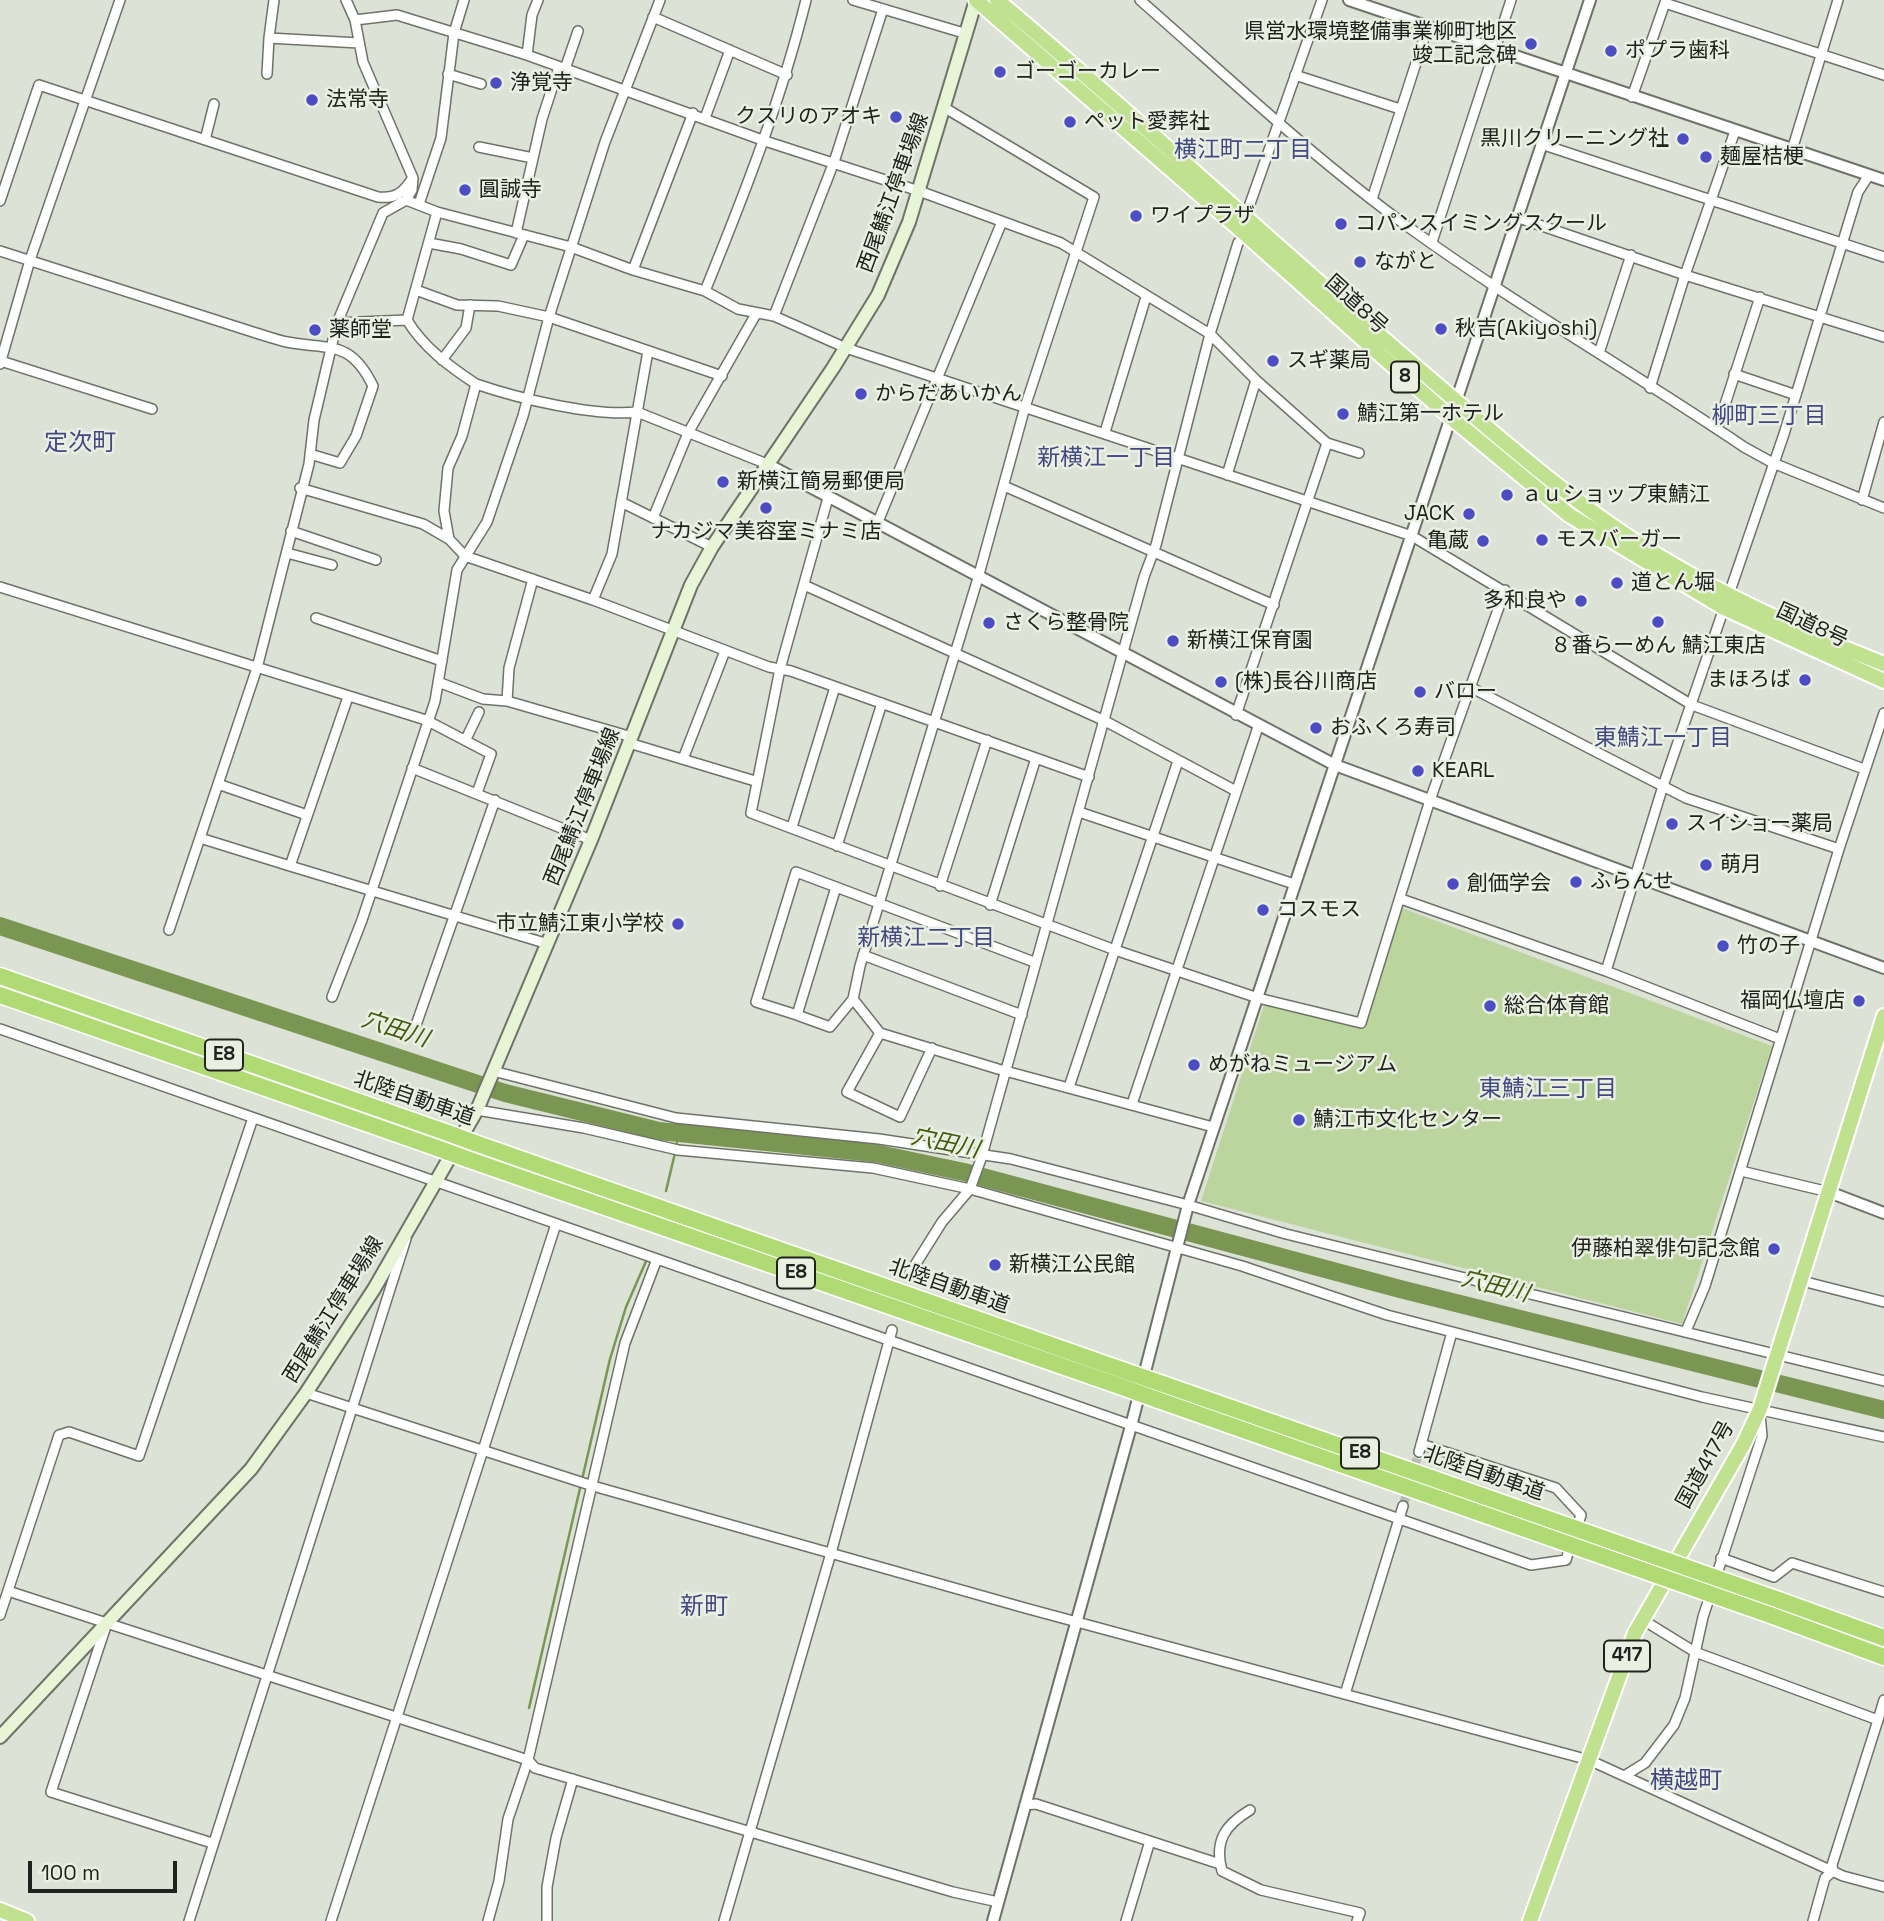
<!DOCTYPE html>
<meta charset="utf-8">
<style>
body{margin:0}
#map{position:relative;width:1884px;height:1921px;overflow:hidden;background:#dce2d5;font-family:"Space Grotesk",sans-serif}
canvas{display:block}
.scale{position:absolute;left:28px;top:1861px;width:149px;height:32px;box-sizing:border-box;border:4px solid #20221d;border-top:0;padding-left:9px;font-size:21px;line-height:24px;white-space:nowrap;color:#20221d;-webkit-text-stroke:5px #e9f0e2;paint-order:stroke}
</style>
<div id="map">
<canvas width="1884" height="1921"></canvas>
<div class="scale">100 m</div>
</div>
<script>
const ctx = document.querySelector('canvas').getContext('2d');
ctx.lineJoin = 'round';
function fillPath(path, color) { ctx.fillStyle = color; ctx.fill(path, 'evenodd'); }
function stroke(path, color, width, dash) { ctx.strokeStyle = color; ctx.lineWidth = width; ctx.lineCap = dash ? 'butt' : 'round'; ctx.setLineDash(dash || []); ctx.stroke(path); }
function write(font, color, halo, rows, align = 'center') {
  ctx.font = font + ' "Space Grotesk","Noto Sans JP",sans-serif'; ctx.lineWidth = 5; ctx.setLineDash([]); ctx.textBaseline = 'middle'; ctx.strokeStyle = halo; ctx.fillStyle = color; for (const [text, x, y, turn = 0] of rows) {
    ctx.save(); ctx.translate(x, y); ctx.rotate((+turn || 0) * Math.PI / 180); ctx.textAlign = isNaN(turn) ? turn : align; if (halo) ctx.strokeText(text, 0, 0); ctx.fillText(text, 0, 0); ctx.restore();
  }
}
fillPath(new Path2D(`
 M1402 908 1772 1046 1682 1324 1201 1201 1264 1005 1361 1026Z`), '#bcd59e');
stroke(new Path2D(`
 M676 1146 679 1134
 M666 1191 675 1153
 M529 1708 610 1359 626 1307 647 1259`), '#7a9652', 2.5);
stroke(new Path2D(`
 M0 926 505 1093 659 1131 874 1153 964 1172 1400 1289 1884 1410`), '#7a9652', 18);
stroke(new Path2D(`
 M1403 1506 1419 1452`), '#b6bcb0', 9, [9, 4.5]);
const minor = new Path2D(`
 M274 0 269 38 359 43
 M853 0 967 34
 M1140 0C1228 77 1312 157 1407 226 1516 305 1633 372 1744 447L1773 463 1884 508
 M1665 3 1884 75
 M653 17 787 75
 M355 20 397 15 527 55 765 141 919 191 1061 243 1210 334 1256 380 1327 443 1236 715
 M527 55 532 15 538 0
 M565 69 578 31
 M267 74 269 38
 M448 74 481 84
 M1295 75 1400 109
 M1632 97 1666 0
 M945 108 1094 197 1025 407 978 578 860 966 853 999 880 1033 998 1069 1213 1127
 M705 118 730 50
 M205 140 214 104
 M1541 144 1884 257
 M479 147 533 158
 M1792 150 1838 0
 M1372 199 1428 26
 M406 200 437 212 571 247 633 270 705 291 738 309 774 316 846 348 1412 536 1692 705 1864 769
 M0 201 39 85 378 197C395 199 403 193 412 179
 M419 204 441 138 454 33 464 0
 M437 212 407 320C423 347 450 367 476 384L462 436 448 468 444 511 449 539
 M1516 217 1685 275 1884 337
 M1245 218 1322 0
 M516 233 542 119 559 67
 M1432 242 1511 0
 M429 243 461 249 511 265 524 235
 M0 251 256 333C266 336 277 340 287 342 329 350 350 339 373 386L356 436 340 463 310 454
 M633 270 693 113
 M416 290 457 305 498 306 549 317 722 376
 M705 291C744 195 781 101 806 0
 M774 316 834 162 883 9
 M337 323 407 320
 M1599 353 1631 255
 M442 360 466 328 470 305
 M1 361 152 409
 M0 364 30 260 120 0
 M1734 374 1796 395
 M476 384C517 398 594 417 637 412L767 464
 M1650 388 1685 275 1735 131
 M1717 429 1760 297
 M1105 432 1146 297
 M1327 443 1359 453
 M1227 475 1256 380
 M1004 486 1274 605
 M300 488 423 524 449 539 465 556 593 600 769 667 791 671 1089 777
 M828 498 780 669 751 813 1115 950 1258 998 1361 1023 1430 800 1505 590
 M1862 500 1884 422
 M621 502 712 547
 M653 518 688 433 756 314
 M877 524 1001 224
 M291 531 376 560
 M287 553 332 565
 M533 579 509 668 507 701 632 737
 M804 585 1105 721 1236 791
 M0 587 426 720 491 754 477 793
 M1729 594 1784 434 1858 192 1869 175
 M593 600 612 554 648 351
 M316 618 442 661
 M438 682 483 699 507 701
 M1470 687 1686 798 1839 849
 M348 697 290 866 548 944
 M466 739 479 712
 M629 743 755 781
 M683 759 725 651
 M412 768 591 840
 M218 784 307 815
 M1079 812 1294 884
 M792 827 835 687
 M200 838 290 866
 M837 846 882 703
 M940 886 987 740
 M1401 899 1606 971 1780 1039
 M990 905 1036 758
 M169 930 257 668 309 464 314 420 337 323 383 213 406 200 412 190 413 178 363 62 355 20 346 0
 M863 955 1022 1015
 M1606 971 1663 786 1724 608
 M332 997 362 920 435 701 457 570 487 522 523 416 549 317 605 142 660 0
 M853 999 830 1027 797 1015 836 887 1034 962
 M797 1015 756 1002 796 872 836 887
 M416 1025 495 800
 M0 1029 1531 1565 1566 1560 1571 1543
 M880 1033 847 1092 900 1117 932 1048
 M493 1071 676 1118 879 1139 1011 1159 1188 1205 1286 1234 1884 1381
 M1069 1087 1178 761
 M1132 1104 1258 727
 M477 1110 584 1128 678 1150 873 1168 970 1189 1242 1266 1387 1315 1702 1397 1884 1437
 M1741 1171 1829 1192
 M910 1273 942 1222 970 1189 981 1159 1144 577 1156 545 1210 334 1238 243 1245 234
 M1802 1281 1884 1302
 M1686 1331 1705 1286 1839 849 1884 713
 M306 1393 593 1486 1025 1608 1589 1760 1843 1876 1884 1887
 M1421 1444 1556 1488 1581 1515 1576 1530
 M1419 1452 1452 1332
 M1721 1558 1774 1577 1792 1563 1884 1592
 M8 1591 528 1760 535 1768 953 1892 998 1902
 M0 1615 59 1435 69 1432 139 1456 253 1118
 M1643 1620 1695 1652 1878 1720 1832 1865 1833 1871
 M105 1629 51 1792 212 1843
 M1345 1694 1403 1506
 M1878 1720 1884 1700
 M1624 1776 1645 1763 1674 1725 1685 1698 1703 1617 1762 1436 1760 1414
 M1025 1805 1036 1804 1220 1864
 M1250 1810C1225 1825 1214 1841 1222 1871L1261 1890 1360 1913 1357 1921
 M189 1921 406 1239
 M331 1921 556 1224
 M488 1921 499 1881 508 1819 528 1760 625 1343 657 1259
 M547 1921V1887L556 1838 573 1779
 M724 1921 831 1553 892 1330
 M1126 1921 1150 1841
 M1813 1921 1825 1878 1833 1871`);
const tertiary = new Path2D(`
 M1349 0 1884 180
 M767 464 1335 765 1884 968
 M1829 1192 1884 1213
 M993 1921 1131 1426 1188 1205 1590 0`);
const secondary = new Path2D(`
 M0 1737 251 1469 306 1393 374 1289 477 1110 591 840 691 585 712 547 833 368 878 295 909 222 976 0`);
const trunk = new Path2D(`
 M976 0 1245 234 1449 416 1569 515 1724 608 1884 681
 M997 0C1139 119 1274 245 1414 365 1493 432 1573 505 1662 558 1732 600 1808 634 1884 664
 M0 1910 27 1921
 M1530 1921 1635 1633 1743 1445 1760 1409 1884 1016`);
const motorway = new Path2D(`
 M0 976 448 1133
 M0 995 437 1148
 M475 1143 1128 1372
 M467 1159 1125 1388
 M1163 1384 1557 1522
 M1158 1400 1551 1538
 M1779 1600 1884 1638
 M1773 1616 1884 1657`);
stroke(minor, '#6e7367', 12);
stroke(tertiary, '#6e7367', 14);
stroke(secondary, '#6e7367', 16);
stroke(trunk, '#fff', 18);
stroke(motorway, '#fff', 19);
stroke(minor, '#fff', 9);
stroke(tertiary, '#fff', 10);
stroke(secondary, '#e7f4d5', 12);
stroke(trunk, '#c0e290', 14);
stroke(motorway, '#b0da74', 16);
const motorwayBridge = new Path2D(`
 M448 1133 475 1143
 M437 1148 467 1159
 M1128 1372 1163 1384
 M1125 1388 1158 1400
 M1557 1522 1779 1600
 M1551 1538 1773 1616`);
stroke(motorwayBridge, '#fff', 19, []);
stroke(motorwayBridge, '#b0da74', 16);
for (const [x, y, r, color] of [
 [1531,44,7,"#4d4dc3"],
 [1611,51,7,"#4d4dc3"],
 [1000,72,7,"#4d4dc3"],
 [496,83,7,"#4d4dc3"],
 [312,100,7,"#4d4dc3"],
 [896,117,7,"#4d4dc3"],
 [1070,122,7,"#4d4dc3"],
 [1683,139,7,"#4d4dc3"],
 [1706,157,7,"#4d4dc3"],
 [465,190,7,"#4d4dc3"],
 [1136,216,7,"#4d4dc3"],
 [1341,224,7,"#4d4dc3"],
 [1360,262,7,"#4d4dc3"],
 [1441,329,7,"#4d4dc3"],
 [315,330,7,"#4d4dc3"],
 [1273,361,7,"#4d4dc3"],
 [861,394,7,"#4d4dc3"],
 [1343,414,7,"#4d4dc3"],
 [723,482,7,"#4d4dc3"],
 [1507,495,7,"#4d4dc3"],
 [766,508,7,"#4d4dc3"],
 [1469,514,7,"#4d4dc3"],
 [1542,540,7,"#4d4dc3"],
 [1483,541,7,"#4d4dc3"],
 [1617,583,7,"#4d4dc3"],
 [1581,601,7,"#4d4dc3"],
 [1658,622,7,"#4d4dc3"],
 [989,623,7,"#4d4dc3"],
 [1173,641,7,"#4d4dc3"],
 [1805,680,7,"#4d4dc3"],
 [1221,682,7,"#4d4dc3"],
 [1420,692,7,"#4d4dc3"],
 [1316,728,7,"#4d4dc3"],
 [1418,771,7,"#4d4dc3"],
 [1672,824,7,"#4d4dc3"],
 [1706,865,7,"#4d4dc3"],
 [1576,882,7,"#4d4dc3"],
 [1453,884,7,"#4d4dc3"],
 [1263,910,7,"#4d4dc3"],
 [678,924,7,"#4d4dc3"],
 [1723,946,7,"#4d4dc3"],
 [1859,1001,7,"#4d4dc3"],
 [1490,1006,7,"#4d4dc3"],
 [1194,1065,7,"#4d4dc3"],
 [1299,1120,7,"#4d4dc3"],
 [1774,1249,7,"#4d4dc3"],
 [995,1265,7,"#4d4dc3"]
]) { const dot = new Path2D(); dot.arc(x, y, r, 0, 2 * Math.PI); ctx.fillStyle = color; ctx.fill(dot); stroke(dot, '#e9f0e2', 2.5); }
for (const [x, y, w] of [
 [1405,377,28],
 [224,1055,38],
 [796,1273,38],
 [1360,1453,38],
 [1627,1656,46]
]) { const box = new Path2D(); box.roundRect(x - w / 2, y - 15.5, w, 31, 5); ctx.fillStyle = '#e9f0e2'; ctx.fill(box); stroke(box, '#20221d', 2); }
write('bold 19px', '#20221d', null, [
 ["8",1405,377],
 ["E8",224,1055],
 ["E8",796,1273],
 ["E8",1360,1453],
 ["417",1627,1656]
]);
write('21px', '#20221d', '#e9f0e2', [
 ["県営水環境整備事業柳町地区",1517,32,"right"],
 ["竣工記念碑",1517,56,"right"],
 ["ポプラ歯科",1625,51],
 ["ゴーゴーカレー",1014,72],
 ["浄覚寺",510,83],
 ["法常寺",326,100],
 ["クスリのアオキ",882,117,"right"],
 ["ペット愛葬社",1084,122],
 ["黒川クリーニング社",1669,139,"right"],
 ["麺屋桔梗",1720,157],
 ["圓誠寺",479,190],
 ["ワイプラザ",1150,216],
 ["コパンスイミングスクール",1355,224],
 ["ながと",1374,262],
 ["秋吉(Akiyoshi)",1455,329],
 ["薬師堂",329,330],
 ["スギ薬局",1287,361],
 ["からだあいかん",875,394],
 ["鯖江第一ホテル",1357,414],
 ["新横江簡易郵便局",737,482],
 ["ａｕショップ東鯖江",1521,495],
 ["JACK",1455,514,"right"],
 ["ナカジマ美容室ミナミ店",766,532,"center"],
 ["モスバーガー",1556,540],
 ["亀蔵",1469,541,"right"],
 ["道とん堀",1631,583],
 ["多和良や",1567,601,"right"],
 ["さくら整骨院",1003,623],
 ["新横江保育園",1187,641],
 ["８番らーめん 鯖江東店",1658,646,"center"],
 ["まほろば",1791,680,"right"],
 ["(株)長谷川商店",1235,682],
 ["バロー",1434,692],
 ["おふくろ寿司",1330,728],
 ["KEARL",1432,771],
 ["スイショー薬局",1686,824],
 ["萌月",1720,865],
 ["ふらんせ",1590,882],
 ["創価学会",1467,884],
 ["コスモス",1277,910],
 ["市立鯖江東小学校",664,924,"right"],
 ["竹の子",1737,946],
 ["福岡仏壇店",1845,1001,"right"],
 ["総合体育館",1504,1006],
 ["めがねミュージアム",1208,1065],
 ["鯖江市文化センター",1313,1120],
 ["伊藤柏翠俳句記念館",1760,1249,"right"],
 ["新横江公民館",1009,1265]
], 'left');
write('21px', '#20221d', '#e9f0e2', [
 ["西尾鯖江停車場線",894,193,-70],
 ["国道8号",1356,305,42],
 ["国道8号",1812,626,25],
 ["西尾鯖江停車場線",583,807,-68],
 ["北陸自動車道",414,1099,19],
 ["北陸自動車道",949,1287,19],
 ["西尾鯖江停車場線",334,1310,-58],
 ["国道417号",1706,1465,-61],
 ["北陸自動車道",1484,1474,19]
]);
write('23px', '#424884', '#e9f0e2', [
 ["横江町二丁目",1243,151],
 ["柳町三丁目",1769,417],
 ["新横江一丁目",1106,459],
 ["東鯖江一丁目",1663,739],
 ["新横江二丁目",926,939],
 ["東鯖江三丁目",1548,1090]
]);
write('italic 23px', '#405a0e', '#e9f0e2', [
 ["穴田川",395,1030,18],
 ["穴田川",945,1144,12],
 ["穴田川",1495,1287,14]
]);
write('24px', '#424884', '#e9f0e2', [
 ["定次町",80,443],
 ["新町",704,1607],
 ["横越町",1686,1781]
]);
</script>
